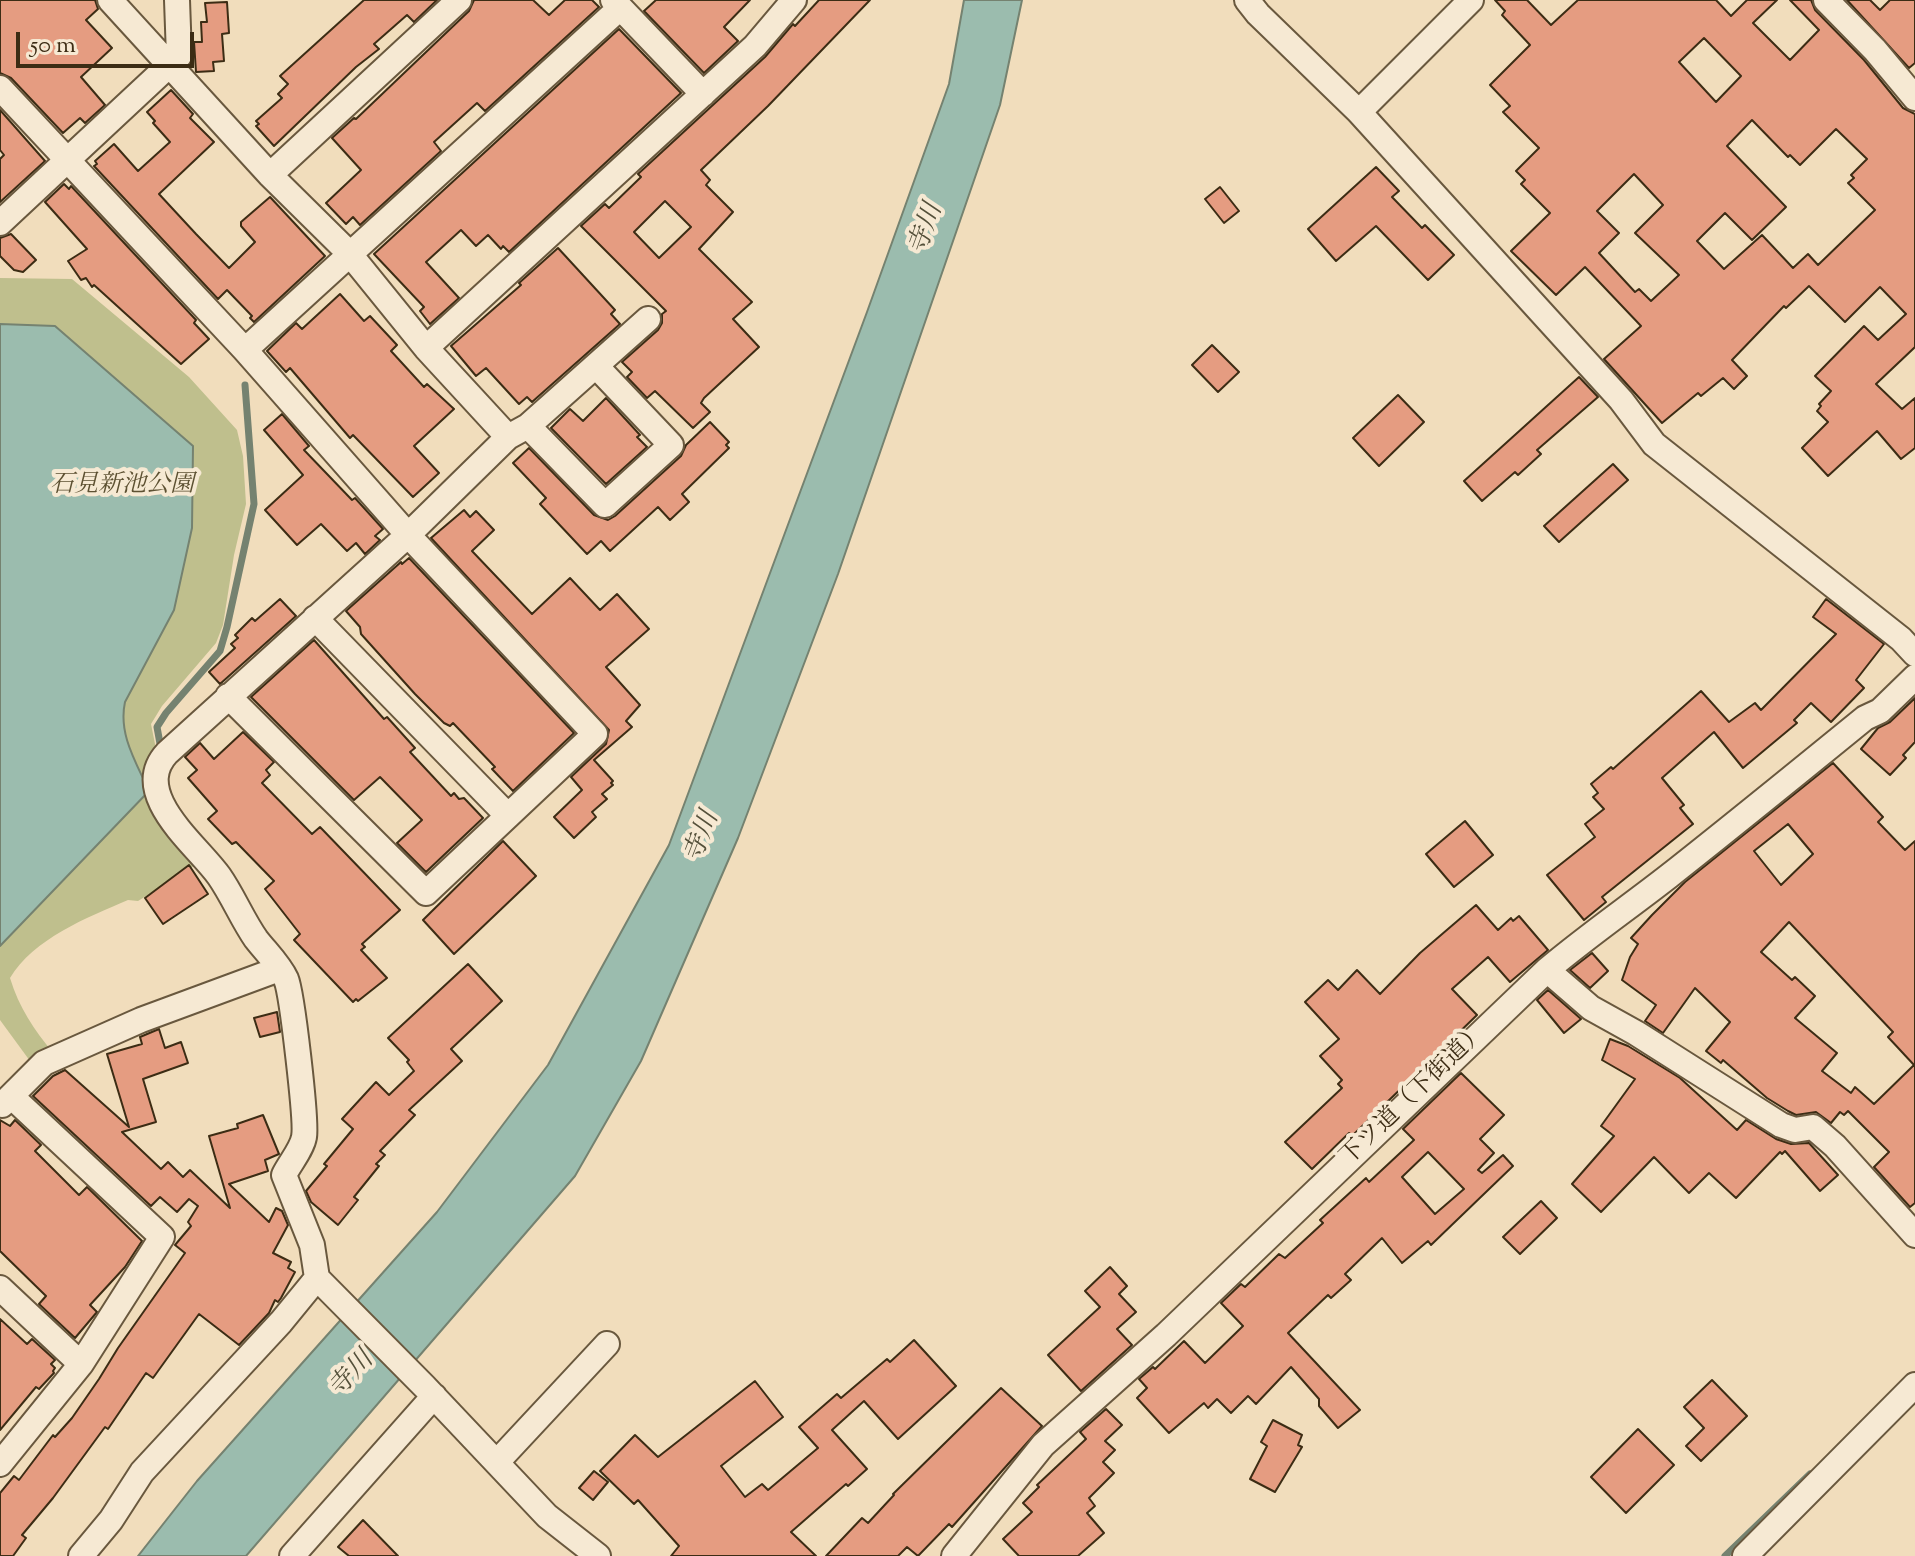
<!DOCTYPE html>
<meta charset="utf-8">
<style>
body{margin:0}
#map{position:relative;width:1915px;height:1556px;overflow:hidden;background:#f1ddbc;font-family:"Sorts Mill Goudy",serif}
canvas{display:block}
.scale{position:absolute;left:16px;top:32px;width:178px;height:36px;box-sizing:border-box;border:4px solid #3c2c14;border-top:0;padding-left:10px;font-size:24px;line-height:28px;white-space:nowrap;color:#3c2c14;-webkit-text-stroke:6px #f6e9d3;paint-order:stroke}
</style>
<div id="map">
<canvas width="1915" height="1556"></canvas>
<div class="scale">50 m</div>
</div>
<script>
const ctx = document.querySelector('canvas').getContext('2d');
ctx.lineJoin = 'round';
function fillPath(path, color) { ctx.fillStyle = color; ctx.fill(path, 'evenodd'); }
function stroke(path, color, width, dash) { ctx.strokeStyle = color; ctx.lineWidth = width; ctx.lineCap = dash ? 'butt' : 'round'; ctx.setLineDash(dash || []); ctx.stroke(path); }
function write(font, color, halo, rows, align = 'center') {
  ctx.font = font + ' "Sorts Mill Goudy","Noto Serif JP",serif'; ctx.lineWidth = 8; ctx.setLineDash([]); ctx.textBaseline = 'middle'; ctx.strokeStyle = halo; ctx.fillStyle = color; for (const [text, x, y, turn = 0] of rows) {
    ctx.save(); ctx.translate(x, y); ctx.rotate((+turn || 0) * Math.PI / 180); ctx.textAlign = isNaN(turn) ? turn : align; if (halo) ctx.strokeText(text, 0, 0); ctx.fillText(text, 0, 0); ctx.restore();
  }
}
fillPath(new Path2D(`
 M0 278 72 279 189 377 237 430 243 456 246 504 234 555 223 625 216 643 162 706 151 724 157 754 143 773 152 793 147 800 164 829 194 866 138 901 128 900C88 917 33 939 10 978 19 1008 34 1029 53 1053L30 1061 0 1020Z`), '#bfbf8d');
const water = new Path2D(`
 M964 0H1022L1000 105 838 574 738 838 641 1061 575 1176 246 1556H138L197 1481 437 1212 548 1065 669 845 867 312 949 84Z
 M0 324 55 326 193 446 192 528 174 610 125 702C118 734 136 762 149 791L0 946Z`);
fillPath(water, '#9bbcae');
stroke(water, '#758270', 2);
stroke(new Path2D(`
 M161 749 157 727 166 713 220 651 227 627 254 504 245 385
 M1725 1556 1810 1474`), '#758270', 7);
const building = new Path2D(`
 M0 0H95L98 9 86 20 112 48 81 77 105 105 85 123 80 118 63 133 11 78 0 73Z
 M364 0H437L414 22 407 15 374 44 379 49 356 67 274 146 256 126 259 124 256 121 282 98 278 94 288 84 280 76Z
 M474 0H533L549 15 565 0H592L599 7 485 111 477 103 434 142 441 151 360 225 353 217 346 224 326 203 361 170 332 138 354 118 356 119 469 11Z
 M656 0H750L724 27 738 41 704 73 644 11Z
 M819 0H870L768 106 701 170 710 180 706 185 733 212 699 249 752 302 733 319 759 347 704 398 701 403 710 412 693 428 655 391 647 398 627 377 632 372 622 362 658 330 662 323V314L666 311 581 226 605 204 609 208 641 177 638 174 765 57 793 24 795 26ZM665 201 691 227 659 258 634 232Z
 M1495 0H1527L1551 25 1578 0H1716L1731 16 1747 0H1777L1753 23 1790 60 1819 30 1790 0H1811L1815 10 1864 60 1903 108 1915 114V347L1876 384 1902 409 1915 398V448L1901 459 1877 431 1828 476 1802 448 1828 422 1817 411 1821 406 1819 404 1831 391 1815 376 1864 326 1878 340 1906 314 1880 287 1845 322 1809 286 1786 308 1784 306 1732 360 1747 376 1734 389 1723 378 1701 396 1698 393 1662 423 1604 359 1641 326 1585 267 1556 295 1511 251 1550 213 1521 184 1525 180 1516 171 1539 148 1503 112 1510 106 1490 85 1530 45 1502 15 1505 11ZM1704 38 1741 76 1716 102 1679 62ZM1752 120 1788 157 1790 155 1800 165 1836 129 1867 159 1851 175 1854 178 1848 183 1875 210 1818 265 1808 254 1793 268 1762 235 1724 269 1697 241 1725 213 1752 240 1786 207 1727 146ZM1634 174 1663 205 1635 233 1679 275 1651 301 1639 289 1635 292 1599 253 1619 233 1597 211Z
 M1847 0H1870L1880 10 1890 0H1915V63L1909 68Z
 M227 2 229 33 222 34 224 61 213 62 214 71 196 72 194 42H202L201 22H207L205 3Z
 M619 29 681 93 509 252 503 246 501 249 488 235 476 246 461 230 426 262 459 298 430 324 420 311 424 307 374 254Z
 M171 90 193 114 190 118 214 142 159 194 196 234 229 268 255 242 241 226V222L270 197 325 256 254 322 250 318 252 316 227 290 218 299 94 166 97 164 95 161 114 144 138 171 170 142 153 123 155 121 147 112Z
 M0 110 45 161 0 202V159L4 155 0 150Z
 M1376 167 1399 191 1392 197 1422 228 1425 225 1454 255 1428 280 1376 226 1336 261 1308 229Z
 M64 184 69 189 71 186 196 320 194 323 209 339 181 364 94 285 92 287 86 278 81 280 68 261 87 249 45 202Z
 M1220 187 1239 211 1224 223 1205 199Z
 M11 234 36 260 23 272 14 270 0 256V238Z
 M558 248 615 310 611 314 620 324 532 402 527 397 519 404 486 368 476 376 451 346 521 285 519 283Z
 M340 294 364 321 370 316 397 345 391 351 424 387 427 384 454 409 414 446 439 473 413 497 353 435 350 438 290 368 286 372 267 351 296 323 302 329Z
 M1212 345 1239 372 1218 392 1192 365Z
 M1579 377 1598 397 1537 450 1541 454 1518 475 1515 472 1482 501 1464 481Z
 M1398 395 1424 422 1379 466 1353 438Z
 M606 398 640 435 637 437 647 447 606 484 551 428 570 409 583 421Z
 M282 414 309 446 304 450 352 500 355 498 383 529 375 536 380 540 365 554 356 543 347 551 321 524 297 545 265 510 303 475 264 430Z
 M710 422 729 442 726 445 729 448 682 494 689 502 670 520 658 507 610 551 601 541 587 554 540 504 546 498 513 463 529 448 594 515 608 520 615 516 681 456 686 445Z
 M1613 464 1628 480 1559 542 1544 526Z
 M464 510 470 517 476 511 494 530 472 551 532 614 570 578 600 610 617 594 649 629 606 667 640 705 626 721 632 727 594 760 613 781 611 783 613 785 602 794 607 799 592 812 596 817 574 838 554 817 582 790 571 777 606 744 609 730 431 538Z
 M409 558 574 733 513 791 492 769 495 767 453 723 450 726 444 723 415 694 361 634 360 627 346 611 401 562 402 564Z
 M280 599 296 616 220 684 209 672 235 648 231 644 238 638 235 635 252 618 255 621Z
 M1826 599 1884 644 1856 680 1864 688 1831 722 1811 703 1794 720 1797 723 1743 768 1714 732 1662 778 1684 805 1680 808 1693 824 1602 897 1606 902 1584 920 1547 875 1595 837 1585 824 1604 809 1593 797 1598 793 1591 784 1611 767 1613 769 1701 691 1729 722 1755 703 1761 710 1836 634 1813 617Z
 M314 640 384 719 387 717 415 748 410 752 451 796 454 793 459 799 464 798 483 818 426 872 397 843 422 820 380 777 354 800 251 697Z
 M1915 698V742L1903 755 1906 758 1890 775 1861 749 1878 728 1890 722Z
 M243 732 274 762 266 770 270 775 262 783 312 834 320 827 400 910 362 944 365 947 361 950 387 978 358 1001 356 999 353 1002 294 940 300 934 265 889 274 881 236 842 232 844 208 819 217 811 188 778 197 770 185 757 200 743 214 759Z
 M1833 763 1883 817 1878 822 1905 850 1915 841V1203L1910 1207 1874 1167 1889 1152 1848 1111 1844 1115 1840 1112 1831 1123 1816 1112 1796 1115 1788 1111 1767 1098 1723 1060 1721 1063 1706 1051 1730 1022 1695 988 1663 1033 1645 1021 1656 1005 1622 980 1630 957 1638 944 1631 938 1652 915 1685 882ZM1788 824 1813 854 1781 885 1754 851ZM1789 922 1893 1032 1888 1037 1914 1065 1874 1104 1855 1087 1851 1093 1822 1071 1837 1053 1795 1018 1815 996 1795 977 1792 980 1761 952Z
 M1465 821 1493 855 1454 887 1426 854Z
 M503 841 536 876 454 954 423 920Z
 M189 865 208 894 163 924 145 898Z
 M1476 905 1498 930 1511 918 1513 921 1519 916 1548 950 1510 982 1488 957 1452 989 1477 1015 1352 1136 1349 1133 1312 1169 1285 1142 1342 1088 1338 1084 1342 1080 1320 1056 1339 1039 1305 1002 1328 980 1338 990 1357 970 1380 994 1420 953Z
 M1592 953 1608 971 1590 988 1570 970Z
 M468 964 502 1001 451 1049 462 1061 409 1110 415 1115 380 1151 385 1155 376 1164 379 1166 354 1197 358 1200 338 1225 311 1202 306 1191 327 1166 324 1164 353 1129 342 1119 376 1082 389 1095 414 1071 407 1062 409 1060 388 1038Z
 M1548 990 1581 1019 1564 1033 1537 1000Z
 M277 1012 280 1032 260 1037 254 1018Z
 M159 1029 165 1048 181 1042 188 1063 143 1079 156 1122 122 1132 161 1169 168 1162 183 1177 190 1170 230 1208 209 1136 238 1128 237 1124 263 1115 279 1154 265 1160 268 1171 229 1184 269 1222 276 1208 282 1211 288 1225 273 1253 291 1262 288 1268 295 1272 281 1298 278 1302 275 1300 269 1313 239 1345 199 1314 153 1378 146 1373 108 1429 105 1427 53 1498 22 1535 26 1538 13 1556H0V1493L14 1476 19 1480 53 1435 55 1437 72 1418 99 1379 118 1348 185 1253 175 1245 191 1226 188 1222 198 1206 189 1199 177 1212 160 1197 151 1206 33 1096 53 1076 65 1070 129 1127 107 1054 142 1044 140 1037Z
 M1610 1039 1628 1046 1680 1078 1737 1130 1746 1120 1776 1139 1791 1144 1809 1143 1838 1175 1820 1191 1785 1151 1782 1154 1780 1152 1736 1198 1709 1173 1689 1193 1654 1157 1601 1212 1572 1184 1614 1136 1601 1126 1635 1079 1602 1060Z
 M1461 1073 1504 1115 1480 1139 1494 1153 1478 1170 1482 1173 1503 1155 1513 1166 1431 1245 1428 1241 1402 1263 1382 1238 1345 1274 1351 1280 1331 1298 1328 1295 1288 1333 1360 1410 1338 1428 1319 1406V1399L1291 1367 1256 1404 1248 1396 1231 1413 1217 1399 1208 1408 1204 1403 1169 1433 1137 1398 1147 1388 1139 1379 1153 1367 1155 1369 1184 1341 1205 1363 1243 1326 1221 1303 1241 1284 1245 1287 1279 1254 1285 1258 1323 1223 1320 1220 1366 1178 1369 1182 1414 1140 1403 1129ZM1428 1152 1464 1189 1435 1214 1402 1177Z
 M0 1120 10 1126 15 1120 41 1145 35 1151 79 1195 87 1187 142 1241 125 1267 90 1305 97 1312 75 1338 39 1304 46 1296 0 1251Z
 M1541 1201 1557 1218 1520 1254 1503 1237Z
 M1110 1267 1127 1286 1119 1294 1136 1312 1117 1329 1132 1345 1081 1391 1048 1355 1100 1307 1085 1291Z
 M0 1319 27 1344 32 1339 55 1360 51 1364 55 1368 53 1371 54 1373 39 1389 36 1387 0 1430Z
 M914 1340 956 1386 898 1439 864 1401 832 1430 867 1469 848 1486 846 1484 791 1532 816 1556H671L679 1546 638 1500 634 1504 600 1471 635 1435 658 1457 755 1381 783 1417 721 1466 745 1497 762 1484 768 1490 818 1448 799 1427 837 1394 841 1398 887 1359 890 1362Z
 M1712 1380 1747 1416 1701 1461 1686 1446 1704 1428 1684 1407Z
 M1001 1388 1042 1426 952 1527 949 1524 918 1556 907 1547 898 1556H826L862 1518 868 1523 894 1495 893 1494Z
 M1106 1409 1122 1425 1105 1441 1115 1450 1103 1462 1114 1473 1089 1498 1095 1506 1087 1513 1104 1533 1078 1556H1019L1003 1539 1032 1512 1023 1503 1039 1487 1037 1485 1086 1439 1080 1432Z
 M1273 1420 1302 1435 1298 1445 1302 1447 1275 1492 1250 1479 1267 1446 1261 1442Z
 M1638 1429 1674 1465 1626 1513 1591 1477Z
 M594 1471 608 1482 593 1500 579 1488Z
 M363 1520 398 1556H349L338 1547Z`);
fillPath(building, '#e59c81');
stroke(building, '#3c2c14', 2);
const minor = new Path2D(`
 M110 0 270 175 349 253 426 348 508 437
 M613 0 703 94
 M1247 0 1258 14 1359 112 1621 400 1654 444 1901 639 1915 654
 M1826 0 1875 50 1915 98
 M0 88 245 350 408 535 595 734 426 893 228 696
 M1359 112 1471 0
 M270 175 459 0
 M0 223 179 56 177 0
 M426 348 755 46 794 0
 M245 350 620 8
 M528 426 605 505 671 445 596 366
 M315 618 508 816
 M1547 970 1591 1008 1636 1033 1781 1125 1795 1130 1813 1127 1835 1146 1915 1235
 M11 1096 162 1237 81 1364
 M2 1105 44 1063 141 1020 279 969
 M0 1288 81 1364 0 1464
 M497 1462 607 1344
 M81 1556 111 1520 142 1472 281 1322 317 1278
 M292 1556 434 1396
 M598 1556 547 1516 425 1387 317 1278 312 1245 284 1175C290 1163 302 1149 304 1137 307 1122 292 993 286 979 279 964 266 952 256 939 242 919 233 896 219 876 197 845 129 794 167 753L408 535 508 437 528 426 648 319
 M954 1556 1043 1445 1166 1335 1547 970C1586 937 1628 908 1669 876 1735 824 1800 771 1865 718L1880 711 1915 677
 M1745 1556 1915 1385`);
stroke(minor, '#69583e', 28);
stroke(minor, '#f6e9d3', 24);
write('italic 24px', '#5d5132', '#f6e9d3', [
 ["石見新池公園",122,487]
]);
write('24px', '#3c2c14', '#f6e9d3', [
 ["下ツ道（下街道）",1415,1096,-44]
]);
write('italic 26px', '#54503a', '#f6e9d3', [
 ["寺川",928,230,-70],
 ["寺川",704,838,-69],
 ["寺川",353,1376,-48]
]);
</script>
